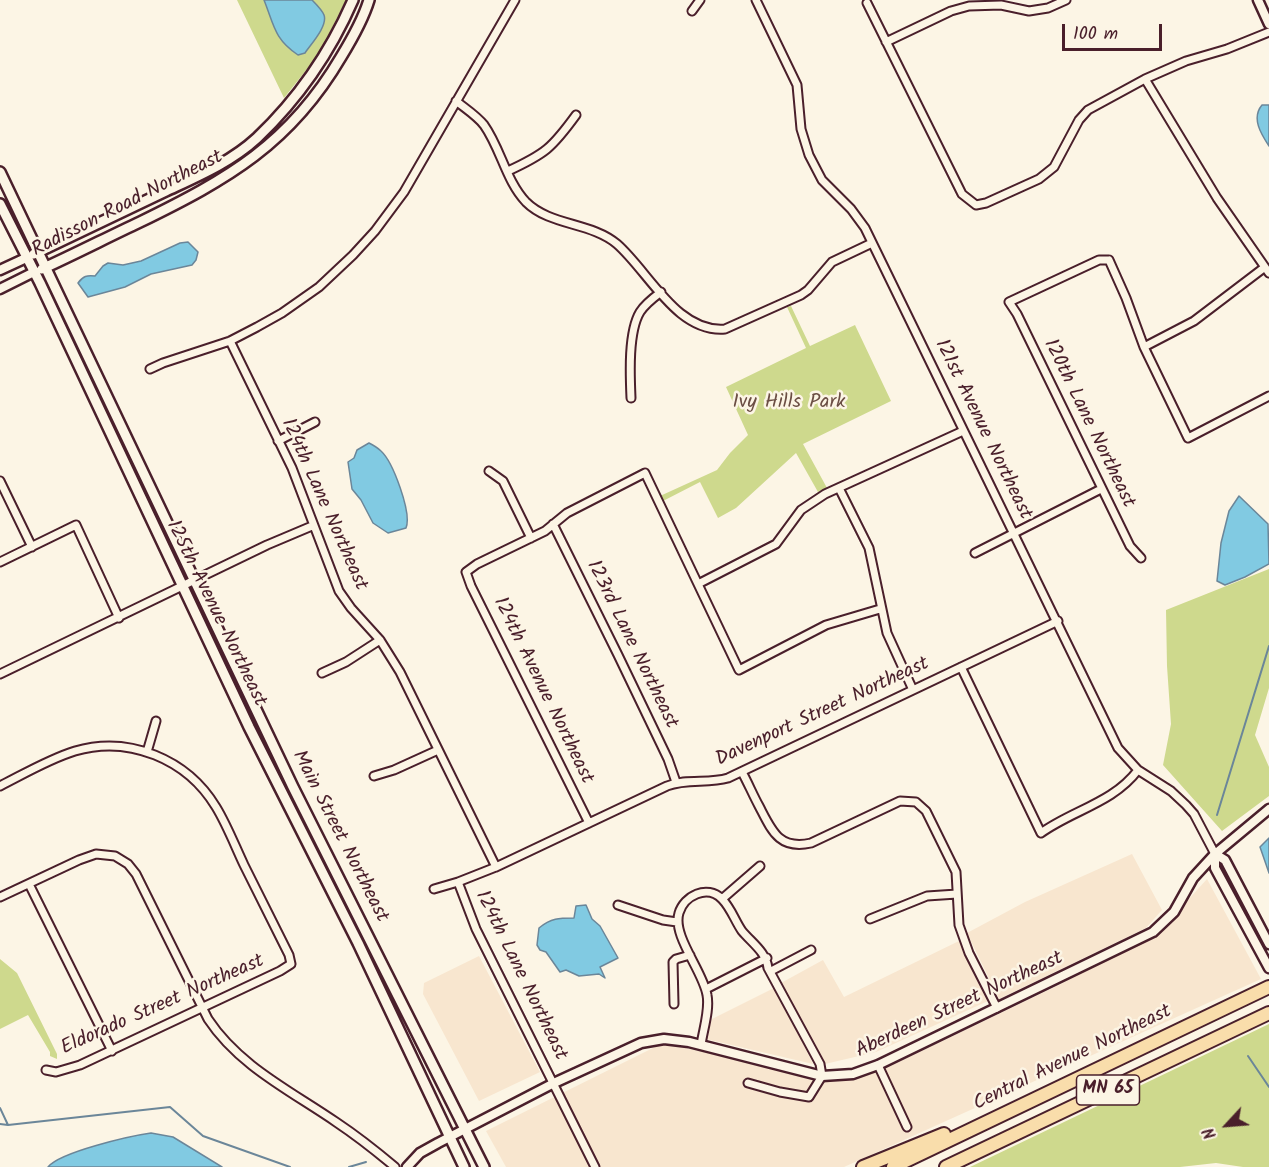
<!DOCTYPE html>
<style>
body{margin:0}
#map{position:relative;width:1269px;height:1167px;overflow:hidden;background:#fcf5e5;font-family:Kalam,sans-serif}
canvas{display:block}
.north{position:absolute;left:1197px;top:1095px;width:60px;height:60px;-webkit-text-stroke:4px #fcf5e5;paint-order:stroke;rotate:244deg;font-size:16px;font-weight:700;line-height:24px;text-align:center;color:#4a1f2b}
.north::after{content:'';display:block;margin:auto;width:21px;height:27px;background:#4a1f2b;clip-path:polygon(50% 0,100% 100%,50% 72%,0 100%)}
.scale{position:absolute;left:1062px;top:24px;width:100px;height:27px;box-sizing:border-box;border:3px solid #4a1f2b;border-top:0;padding-left:8px;font-size:18px;line-height:21px;white-space:nowrap;color:#4a1f2b;-webkit-text-stroke:4px #fcf5e5;paint-order:stroke}
</style>
<div id="map">
<canvas width="1269" height="1167"></canvas>
<div class="north">N</div>
<div class="scale">100 m</div>
</div>
<script>
const ctx = document.querySelector('canvas').getContext('2d');
ctx.lineJoin = 'round';
function fillPath(path, color) { ctx.fillStyle = color; ctx.fill(path, 'evenodd'); }
function stroke(path, color, width, dash) { ctx.strokeStyle = color; ctx.lineWidth = width; ctx.lineCap = dash ? 'butt' : 'round'; ctx.setLineDash(dash || []); ctx.stroke(path); }
function write(font, color, halo, rows, align = 'center') {
  ctx.font = font + ' Kalam,sans-serif'; ctx.lineWidth = 5; ctx.setLineDash([]); ctx.textBaseline = 'middle'; ctx.strokeStyle = halo; ctx.fillStyle = color; for (const [text, x, y, turn = 0] of rows) {
    ctx.save(); ctx.translate(x, y); ctx.rotate((+turn || 0) * Math.PI / 180); ctx.textAlign = isNaN(turn) ? turn : align; if (halo) ctx.strokeText(text, 0, 0); ctx.fillText(text, 0, 0); ctx.restore();
  }
}
fillPath(new Path2D(`
 M1132 854 1162 910 1146 928 999 999 967 933 1025 902Z
 M1207 879 1261 979 844 1167H506L486 1131 663 1043 824 1079 884 1069 1061 984 1159 932Z
 M959 941 988 1001 876 1052 825 1064 781 983 823 960 844 997Z
 M479 956 540 1072 479 1101 423 994 424 983Z
 M776 987 813 1064 706 1039 712 1019Z`), '#f8e6cf');
fillPath(new Path2D(`
 M237 0H346L319 54 284 98Z
 M791 306 810 346 855 325 891 401 803 444 827 488 818 492 796 453 736 508 718 518 700 482 663 501 660 496 717 470 730 453 748 435 726 387 806 348 787 307Z
 M1269 569V688L1255 735 1269 767V796L1222 831 1163 765 1171 724 1167 666 1166 610Z
 M0 959 17 973 57 1054V1059L50 1056V1052L28 1015 0 1029Z
 M1269 1024V1167H1243L1216 1163 1180 1167H970Z`), '#ced98d');
const water = new Path2D(`
 M264 0H312C316 4 322 10 324 15 328 26 311 44 305 53L298 55C274 39 274 25 264 0Z
 M1262 105H1269V146C1261 134 1251 118 1262 105Z
 M188 242 198 252 196 260 192 265 151 274 125 287 88 297 78 283C83 276 87 275 95 276L103 266 108 263 123 265 141 261 180 243Z
 M369 443C373 445 378 448 381 451 393 462 412 513 406 528L388 533 373 523 361 500 352 489 348 462 354 458 357 450Z
 M1239 496 1268 524 1269 564 1245 577 1225 585 1217 581 1221 543 1229 511Z
 M1269 838V873L1260 847Z
 M586 905 592 919 600 926 618 958 600 967 605 978 599 974 579 976 566 970 560 972 546 952 540 950 537 945 539 928C551 918 559 918 574 918L576 906Z
 M151 1133 173 1137 222 1167H48C60 1152 130 1136 151 1133Z`);
fillPath(water, '#81cae2');
stroke(water, '#6b8699', 1.5);
stroke(new Path2D(`
 M1217 815 1269 646
 M1248 1056 1269 1087
 M0 1108 8 1125
 M0 1124 8 1125 170 1107 203 1136 290 1167
 M349 1167 366 1162`), '#6b8699', 2);
const minor = new Path2D(`
 M756 0 797 85 801 129 809 155 822 180 851 209 865 228 1118 748 1138 770 1171 791 1186 805 1194 814 1215 854
 M867 3 962 194 976 205 986 203 1039 179 1054 167 1079 120 1088 110 1145 79 1186 61 1227 49 1269 32
 M692 11 700 0
 M886 42 951 11 969 6 1001 5 1029 11 1048 8 1066 0
 M1145 79 1217 198 1269 273
 M456 101C466 109 477 116 484 125 501 149 506 181 526 202 550 226 591 222 617 244 649 272 677 333 725 329L801 295 808 290 832 262 872 243
 M508 171C545 154 552 148 576 115
 M1109 260H1099L1009 302 1017 314 1130 546 1141 558
 M1109 260 1126 298 1144 347 1188 438 1269 396
 M230 341 292 468 339 591 351 608 380 640 400 672 496 867
 M1144 347 1194 321 1265 267
 M150 369 163 363 230 341 257 327 282 313 319 287 353 255 375 231 404 192 515 0
 M631 398C630 375 628 332 640 312 645 304 653 298 661 292
 M278 441 315 422
 M489 471 503 481 531 538
 M0 481 32 547
 M839 488 869 548 887 633 913 690
 M553 524 618 655 668 759 676 782
 M975 553 1101 489
 M0 562 76 525 119 618
 M698 584 776 544 801 510 825 494 963 431
 M961 667 1041 833C1073 810 1113 803 1138 770
 M322 673 346 662 380 640
 M0 674 267 545 312 526
 M147 752 156 721
 M742 772C748 783 753 795 759 806 772 831 779 850 811 843L900 801 916 802 926 811 956 872 959 925 969 953 997 1008
 M374 776 394 770 438 750
 M0 786C24 774 49 759 75 751 129 735 187 759 216 807 227 825 235 846 244 865 259 895 274 925 289 955L291 964 280 971 80 1065 56 1072 46 1070
 M589 823 471 586 466 572 477 564 545 531 567 513 645 473 739 670 826 625 880 609
 M458 882 476 929 595 1167
 M29 884 112 1051
 M434 889 458 882 496 867 667 786C687 778 708 784 728 778L1058 621
 M0 897 79 860 96 854 115 856 128 864 136 874 208 1019C239 1066 291 1091 336 1122 357 1136 376 1151 395 1167
 M722 899 760 866
 M618 905 663 920 677 922
 M870 919 927 896 957 894
 M771 971 811 950
 M706 989 767 958
 M674 1004 673 962 676 959 690 955
 M701 1045C703 1030 710 1010 707 995 703 971 672 936 679 913 684 896 707 884 722 899 731 908 735 921 742 931 752 943 766 952 768 968L820 1064 822 1076 809 1097 780 1092 748 1083
 M878 1065 907 1127`);
const tertiary = new Path2D(`
 M1258 0 1269 24
 M0 270 26 258
 M0 289 34 272
 M1215 854V868L1269 968
 M1215 854 1225 860 1269 944
 M407 1167 420 1153 438 1143 554 1083 641 1043 664 1039 689 1042 822 1076 853 1074 878 1065 1153 932 1174 912 1193 878 1215 854 1269 809`);
const secondary = new Path2D(`
 M0 172 293 787 484 1167
 M0 204 40 283 249 727 358 943 464 1167
 M34 254C78 233 122 212 166 191 198 176 231 162 257 138 299 98 330 53 353 0
 M42 269C75 254 108 237 140 222 228 179 290 144 341 57 352 39 363 20 369 0`);
const motorway = new Path2D(`
 M863 1167 944 1134
 M893 1167 1269 987
 M946 1167 1269 1013`);
stroke(minor, '#4a1f2b', 11);
stroke(tertiary, '#4a1f2b', 13);
stroke(secondary, '#4a1f2b', 14);
stroke(motorway, '#4a1f2b', 16);
stroke(minor, '#fcf5e5', 7);
stroke(tertiary, '#fcf5e5', 8);
stroke(secondary, '#fcf5e5', 9);
stroke(motorway, '#f9ddab', 12);
for (const [x, y, w] of [
 [1108,1090,63]
]) { const box = new Path2D(); box.roundRect(x - w / 2, y - 15, w, 30, 4.5); ctx.fillStyle = '#fcf5e5'; ctx.fill(box); stroke(box, '#4a1f2b', 1.5); }
write('bold 18px', '#4a1f2b', null, [
 ["MN 65",1108,1090]
]);
write('20px', '#4a1f2b', '#fcf5e5', [
 ["Radisson Road Northeast",128,205,-27],
 ["120th Lane Northeast",1088,424,64],
 ["121st Avenue Northeast",982,430,64],
 ["124th Lane Northeast",323,505,66],
 ["125th Avenue Northeast",215,614,64],
 ["123rd Lane Northeast",631,645,64],
 ["124th Avenue Northeast",542,691,64],
 ["Davenport Street Northeast",823,713,-25],
 ["Main Street Northeast",339,837,63],
 ["124th Lane Northeast",520,976,64],
 ["Eldorado Street Northeast",163,1006,-24],
 ["Aberdeen Street Northeast",960,1006,-25],
 ["Central Avenue Northeast",1073,1059,-26]
]);
write('20px', '#6b4e44', '#fcf5e5', [
 ["Ivy Hills Park",789,404]
]);
</script>
